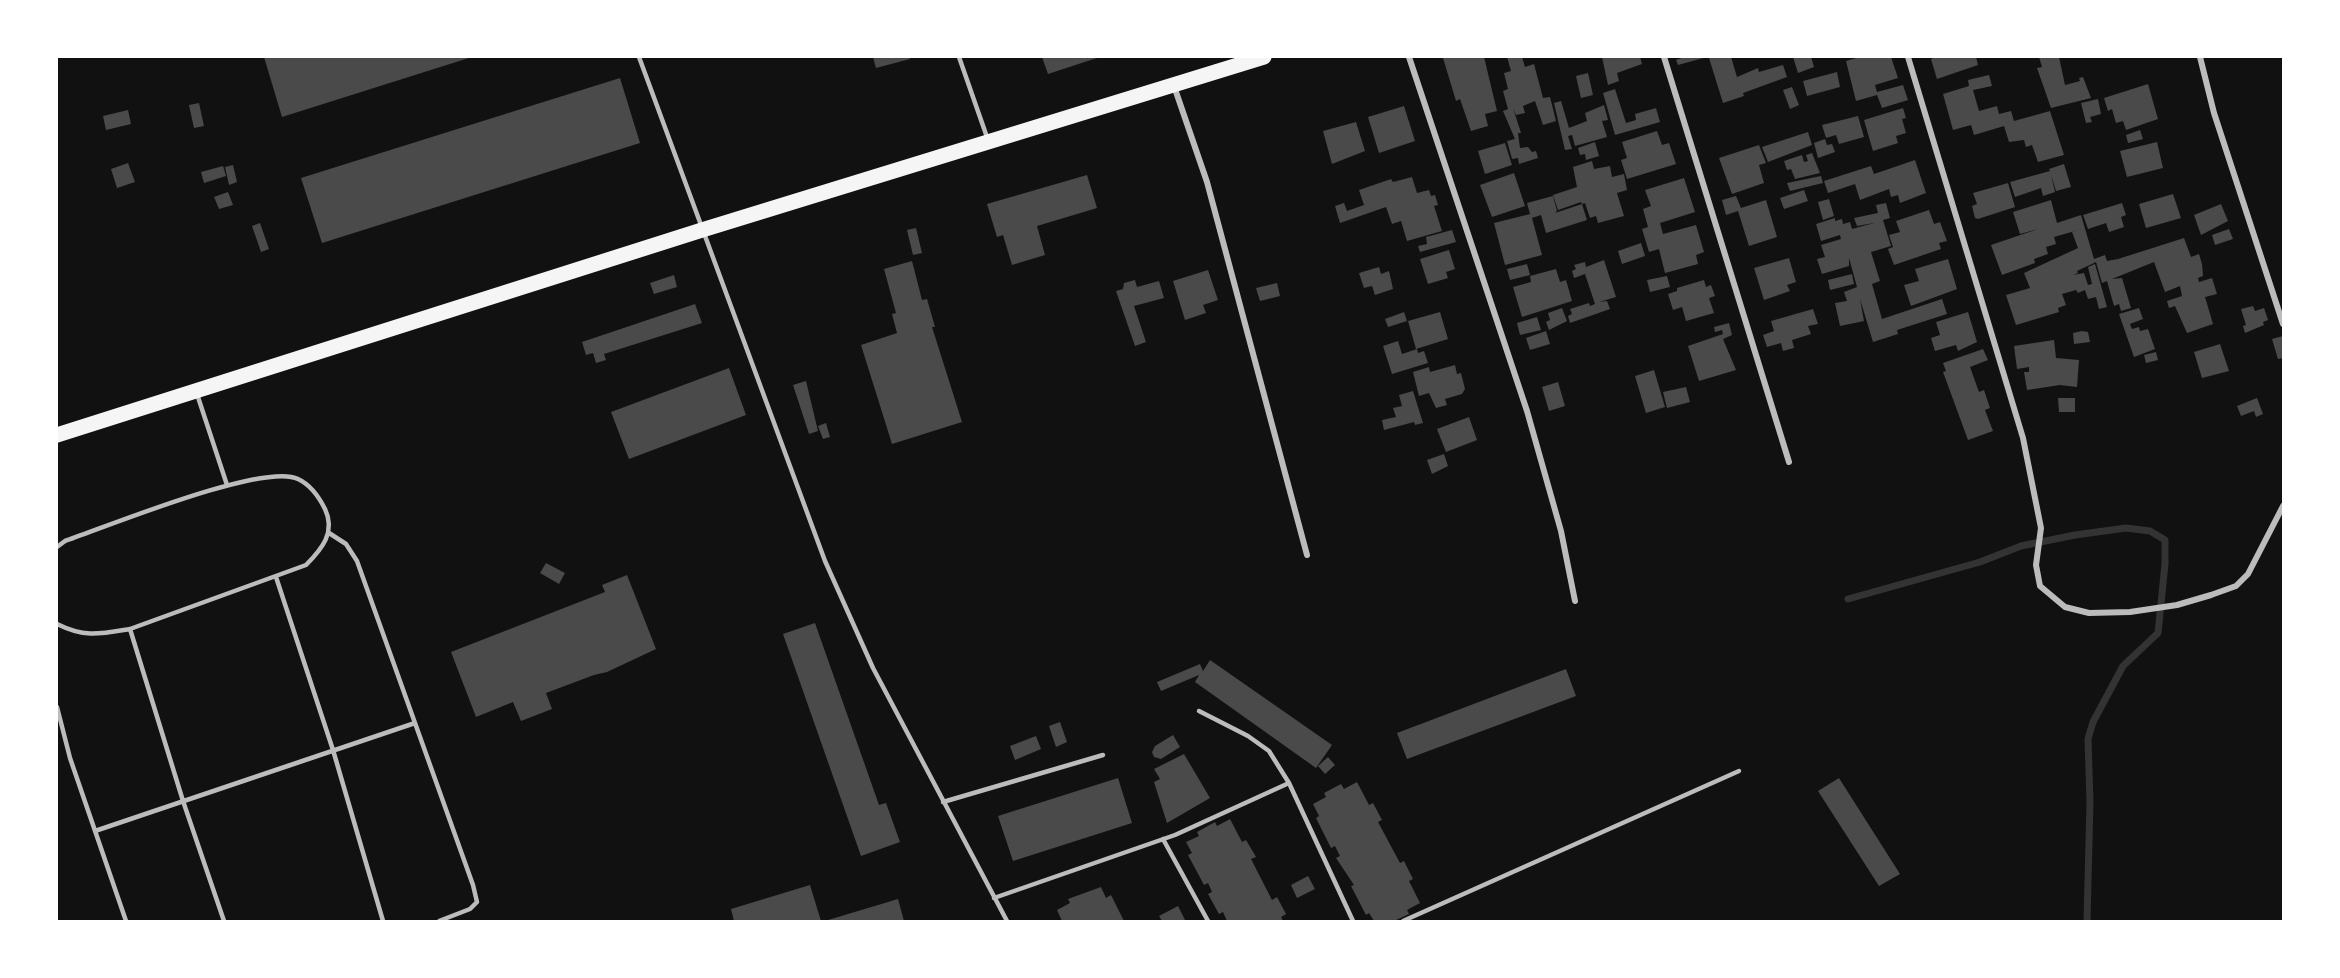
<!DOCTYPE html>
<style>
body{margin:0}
#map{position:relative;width:2340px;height:978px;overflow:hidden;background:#111;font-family:"Archivo Narrow",sans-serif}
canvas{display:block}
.frame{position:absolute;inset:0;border:58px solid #fff;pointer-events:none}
</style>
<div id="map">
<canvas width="2340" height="978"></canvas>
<div class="frame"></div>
</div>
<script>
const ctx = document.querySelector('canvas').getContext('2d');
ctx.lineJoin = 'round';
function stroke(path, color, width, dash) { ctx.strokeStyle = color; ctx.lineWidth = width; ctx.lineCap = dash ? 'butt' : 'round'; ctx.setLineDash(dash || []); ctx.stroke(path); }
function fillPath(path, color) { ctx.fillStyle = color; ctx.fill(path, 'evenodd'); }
stroke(new Path2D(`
 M1848 599 1980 562 2021 546 2075 535 2126 528 2150 531 2165 540V564L2158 633 2123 666 2093 722 2088 739 2090 802 2087 921`), '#333', 7);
fillPath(new Path2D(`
 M264 57H472L282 117Z
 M873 57H909L910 59 876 68Z
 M1042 57H1100L1048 74Z
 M1484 57 1497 111 1485 114 1488 126 1471 131 1460 99 1456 101 1443 58Z
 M1507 57H1522L1525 67 1534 64 1543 98 1550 97 1556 121 1543 125 1535 101 1523 106 1525 113 1516 115 1513 108 1521 133H1518L1520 148 1528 147 1532 152 1536 151 1538 158 1519 164 1518 158 1512 159 1507 141 1515 139 1503 111 1508 109 1503 91 1508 89 1504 73 1511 71Z
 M1602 57H1640L1642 64 1617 73 1619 81 1608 85Z
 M1684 57H1707L1678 65 1676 60Z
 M1731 57 1737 77 1758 68 1759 72 1783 65 1787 77 1743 93 1744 96 1723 103 1709 58Z
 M1793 57H1811L1814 67 1798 73Z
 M1860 57H1891L1898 78 1875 85 1877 92 1903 85 1908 100 1882 108 1877 95 1856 101 1846 61Z
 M1936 57H1976L1978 65 1937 79 1931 59Z
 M2039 57H2059L2065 85 2080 81 2079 78 2083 77 2091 98 2051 108 2037 68 2042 67Z
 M1837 72 1840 87 1807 96 1803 81Z
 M1588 73 1593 95 1581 98 1576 76Z
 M1989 75 1992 86 1973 90 1979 111 1997 106 1999 114 2011 111 2014 121 2050 111 2064 155 2038 162 2032 145 2026 147 2024 140 2009 142 2004 126 1974 135 1971 125 1953 130 1943 94 1969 86 1968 80Z
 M620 78 640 143 322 243 301 178Z
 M2148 84 2158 119 2126 130 2123 121 2116 123 2112 109 2108 111 2104 98Z
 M1792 87 1799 105 1790 109 1783 90Z
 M1615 89 1626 123 1636 120 1635 114 1656 108 1660 122 1615 135 1603 93Z
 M2098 99 2101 114 2090 117 2092 122 2086 123 2081 103Z
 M1561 101 1569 128 1587 121 1585 113 1604 105 1608 120 1602 121 1607 137 1575 146 1572 135 1568 136 1572 149 1565 150 1554 103Z
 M199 103 204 126 194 128 189 105Z
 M1404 106 1415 141 1379 153 1368 117Z
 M1903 108 1906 118 1902 119 1906 133 1896 136 1898 143 1873 151 1864 120Z
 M128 110 131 124 106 130 103 116Z
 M1858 116 1864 137 1839 144 1836 135 1826 138 1822 125Z
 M1356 122 1365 151 1332 164 1323 131Z
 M2140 130 2143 139 2128 143 2126 135Z
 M1657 131 1662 145 1669 143 1676 164 1627 179 1621 160 1627 158 1622 142Z
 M1808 132 1812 145 1768 162 1762 147Z
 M1825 139 1827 145 1832 144 1835 152 1818 158 1814 143Z
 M1595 142 1599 156 1586 160 1585 154 1580 155 1578 148Z
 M2157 142 2163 168 2127 177 2120 151Z
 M1505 143 1512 165 1485 174 1478 151Z
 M1759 145 1766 163 1759 165 1764 183 1732 194 1719 158Z
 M1812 153 1820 173 1795 179 1791 169 1787 170 1784 161 1802 155 1804 162 1808 161 1806 155Z
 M1915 160 1926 193 1900 203 1898 195 1891 197 1889 189 1860 200 1855 184 1828 193 1824 181 1871 166 1874 174Z
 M1592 161 1594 169 1610 166 1612 177 1624 174 1627 190 1617 193 1624 216 1598 223 1596 216 1590 218 1585 203 1582 204 1587 220 1546 233 1541 215 1532 218 1542 255 1505 265 1494 223 1530 214 1527 203 1553 196 1557 211 1555 213 1582 204 1581 202 1558 210 1553 195 1577 187 1573 167Z
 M128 163 135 182 117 188 111 169Z
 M2064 164 2071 187 2056 191 2051 175 2055 192 2043 196 2041 188 2015 197 2010 182 2050 171 2049 169Z
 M233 165 237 182 229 185 225 167Z
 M223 166 226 176 204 183 201 172Z
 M1514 173 1525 206 1492 217 1480 185Z
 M1087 175 1097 208 1037 226 1045 255 1012 265 1003 235 997 237 987 204Z
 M1821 176 1823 183 1790 191 1787 183Z
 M1412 177 1417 193 1429 190 1431 196 1435 195 1438 205 1434 206 1442 231 1407 241 1401 221 1392 224 1386 207 1340 223 1335 206 1344 203 1347 211 1364 205 1359 190 1391 179 1393 182Z
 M1684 178 1695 212 1660 223 1663 234 1696 225 1704 252 1696 255 1698 264 1665 273 1659 249 1649 252 1642 229 1648 227 1643 209 1651 206 1645 190Z
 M2008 183 2015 207 1978 219 1975 218 1972 206 1977 204 1973 193Z
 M1804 190 1808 201 1784 209 1780 198Z
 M228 192 233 205 219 209 214 197Z
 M2173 194 2181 218 2146 228 2139 204Z
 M1736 196 1741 208 1766 200 1777 237 1749 246 1738 211 1726 215 1722 200Z
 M1829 199 1834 216 1823 220 1818 202Z
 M2051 200 2057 223 2081 215 2094 259 2105 255 2107 261 2118 259 2184 238 2191 257 2199 254 2202 264 2203 276 2198 278 2199 282 2212 278 2217 294 2205 297 2213 324 2187 333 2175 306 2169 308 2167 301 2182 296 2180 286 2165 292 2154 262 2112 279 2122 278 2131 308 2121 311 2119 304 2114 306 2107 281 2102 283 2096 262 2077 271 2078 273 2073 275 2084 273 2088 285 2092 284 2088 267 2095 264 2107 307 2099 309 2096 297 2088 299 2085 290 2078 293 2076 290 2062 294 2066 305 2058 308 2059 312 2016 325 2006 295 2030 288 2024 273 2078 248 2072 232 2082 229 2054 237 2056 244 2046 247 2048 254 2034 259 2035 263 2002 275 1991 245 2038 229 2020 234 2013 212Z
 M1886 203 1890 218 1883 220 1891 246 1871 252 1880 281 1872 284 1882 319 1942 299 1947 314 1897 330 1898 334 1873 342 1860 299 1864 321 1840 326 1835 303 1847 301 1844 292 1857 287 1849 258V266L1822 274 1817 259 1825 257 1821 245 1841 239 1840 235 1821 241 1816 224 1835 218V221L1842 219 1843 224 1850 222 1852 229 1874 223 1857 226 1854 218 1878 213 1876 205Z
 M2122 203 2126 215 2121 217 2124 227 2109 232 2106 223 2088 229 2083 215Z
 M2221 204 2228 221 2201 235 2194 215Z
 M1929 210 1934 224 1940 222 1947 241 1939 243 1941 249 1894 265 1888 249 1893 247 1889 235 1900 232 1896 221Z
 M260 223 269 249 261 252 252 226Z
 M916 228 922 253 913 255 907 230Z
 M2229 229 2233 239 2215 245 2212 235Z
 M1452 230 1456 242 1420 252 1418 246 1427 244 1426 237Z
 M1641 243 1645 256 1622 264 1618 251Z
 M1449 250 1455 269 1446 272 1448 278 1428 284 1420 259Z
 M1789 258 1796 282 1787 285 1790 291 1764 300 1754 268Z
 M1948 259 1957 289 1911 306 1904 285 1919 281 1915 269Z
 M1604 260 1616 297 1599 302 1607 301 1610 309 1570 323 1568 316 1572 314 1570 309 1589 303 1590 306 1595 304 1585 274 1574 278 1572 271 1576 269 1574 265 1585 262 1586 267Z
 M912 261 922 300 927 299 935 327H932L962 422 892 444 861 345 897 333 892 314 896 313 884 269Z
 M1527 264 1530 275 1510 280 1507 269Z
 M1379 267 1381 274 1389 271 1393 289 1375 295 1372 286 1364 288 1359 273Z
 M1556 269 1560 282 1566 280 1572 301 1522 317 1513 287 1531 282 1530 276Z
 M1208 270 1218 300 1203 305 1206 313 1185 320 1173 281Z
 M1852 274 1854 284 1830 290 1828 280Z
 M674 275 677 287 654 294 650 283Z
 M1667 276 1670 287 1650 292 1647 280Z
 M1135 280 1137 287 1159 281 1164 298 1134 306 1146 342 1135 346 1116 291 1123 289 1124 283Z
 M1704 280 1706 287 1711 285 1715 296 1709 298 1714 313 1686 321 1682 307 1673 310 1668 294 1677 291V288Z
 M1277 283 1280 296 1260 301 1256 288Z
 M695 304 702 323 604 354 606 360 596 363 593 353 586 355 582 342Z
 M2253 306 2255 311 2264 308 2268 320 2263 322 2264 325 2245 333 2243 326 2246 325 2241 309Z
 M1562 308 1567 321 1549 330 1546 322 1550 320 1548 313Z
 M2139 308 2143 319 2130 324 2132 329 2139 327 2140 331 2148 329 2155 349 2134 357 2119 314Z
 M1813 309 1818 324 1808 326 1811 334 1792 340 1794 348 1783 351 1781 343 1767 347 1763 335 1774 331 1771 321Z
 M1404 312 1407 321 1388 327 1385 319Z
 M1440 312 1448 339 1416 349 1408 321Z
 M1968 312 1977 342 1958 351 1956 345 1935 351 1931 338 1940 335 1936 322Z
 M1537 317 1541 330 1520 335 1517 323Z
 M1729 323 1732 335 1723 339 1736 370 1699 381 1688 346 1723 334 1722 330 1715 332 1714 327Z
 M1546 331 1550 344 1530 350 1526 338Z
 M2082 331 2088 332 2090 342 2074 344 2073 333Z
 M2283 336V358L2278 359 2272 339Z
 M2054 340 2056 358 2079 360 2077 387 2060 385 2027 390 2024 372H2029V367L2017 369 2014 346Z
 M1398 341 1402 354 1417 349 1418 353 1424 351 1428 363 1392 374 1383 346Z
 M2220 344 2229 371 2202 378 2194 352Z
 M1983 349 1988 360 1970 367 1979 392 1984 390 1990 408 1985 410 1993 431 1968 440 1943 372 1946 371 1943 363Z
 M2156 352 2158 360 2146 363 2144 355Z
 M1455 365 1457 374 1461 373 1465 389 1462 394 1445 399 1447 405 1436 408 1429 393 1419 396 1413 372 1429 367 1430 372Z
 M729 368 746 415 629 459 611 412Z
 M1654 370 1665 407 1646 413 1635 376Z
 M806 381 818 431 809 434 793 385Z
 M1558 382 1565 406 1549 411 1542 387Z
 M1686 387 1690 402 1667 408 1663 392Z
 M1413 391 1423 423 1415 425 1414 422 1384 430 1382 420 1396 417 1393 408 1402 406 1399 395Z
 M2058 398H2075V412H2059Z
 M2257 398 2263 414 2256 417 2254 411 2241 416 2237 406Z
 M1469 417 1477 440 1446 452 1437 429Z
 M826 423 830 437 823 439 818 426Z
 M1444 454 1448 466 1432 474 1427 460Z
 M546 563 565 573 559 584 540 573Z
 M627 575 656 649 607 672 594 675 546 693 552 709 521 721 513 702 476 717 451 652 605 592 602 585Z
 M815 623 879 805 886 803 900 842 861 856 783 634Z
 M1210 660 1332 745 1316 768 1195 682 1199 675 1161 691 1157 682 1200 664 1203 671Z
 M1566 669 1576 696 1407 759 1397 733Z
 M1060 722 1067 742 1056 747 1049 726Z
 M1173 735 1180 747 1161 759 1154 757 1152 752 1155 746Z
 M1036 736 1041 749 1015 760 1010 746Z
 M1184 754 1210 798 1167 823 1154 782 1160 779 1154 769Z
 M1328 757 1335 765 1325 774 1318 766Z
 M1118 778 1132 823 1013 861 998 816Z
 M1839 778 1900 874 1879 886 1818 791Z
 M1357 782 1369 805 1373 803 1382 820 1378 822 1400 863 1404 861 1413 879 1409 881 1420 903 1407 910 1409 914 1394 921H1374L1369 913 1366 915 1351 886 1354 885 1336 858 1340 856 1335 846 1331 848 1316 818 1319 816 1313 804 1326 797 1324 793 1341 784 1344 789Z
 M1230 819 1242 842 1246 840 1256 857 1251 859 1272 900 1277 897 1286 914 1281 917 1283 921H1227L1223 912 1219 914 1208 894 1212 892 1208 883 1204 885 1188 855 1192 853 1186 842 1199 836 1197 832 1215 822 1217 826Z
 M1308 876 1315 889 1297 898 1291 885Z
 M810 885 821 921H734L731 909Z
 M1101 887 1106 898 1111 895 1124 921H1062L1057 910 1070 903 1068 899Z
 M898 899 904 921H828V920Z
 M1178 906 1185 920 1162 921 1159 916Z`), '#4a4a4a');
stroke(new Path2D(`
 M639 57 825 561 873 668 1007 921
 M959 57 988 140
 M197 394 227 485
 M329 533 346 544 357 561 473 885 477 902 470 909 439 921
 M57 547 65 541C106 527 264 462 298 479 311 485 319 497 325 509 336 532 322 549 306 565L130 629C100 634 85 638 57 624
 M276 577 333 750 383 921
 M130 629 183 801 224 921
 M57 707 70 758 126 921
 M1199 711 1248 736 1269 751 1289 783 1353 921
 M943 802 1103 755
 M95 831 415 723
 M1163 839 1208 921
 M994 898 1175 835 1289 783
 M1403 921 1739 771`), '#bcbcbc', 4.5);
stroke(new Path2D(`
 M1409 57 1527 411 1561 531 1575 601
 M1664 57 1789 462
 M1908 57 2023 438 2041 528 2036 565 2040 586 2065 607 2089 613 2130 612 2177 605 2211 595 2236 586 2248 574 2283 506
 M2200 57 2214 113 2283 324
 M1174 86 1207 182 1307 555`), '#bcbcbc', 6);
stroke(new Path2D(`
 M57 435 702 230 1264 57`), '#f5f5f5', 15);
</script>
